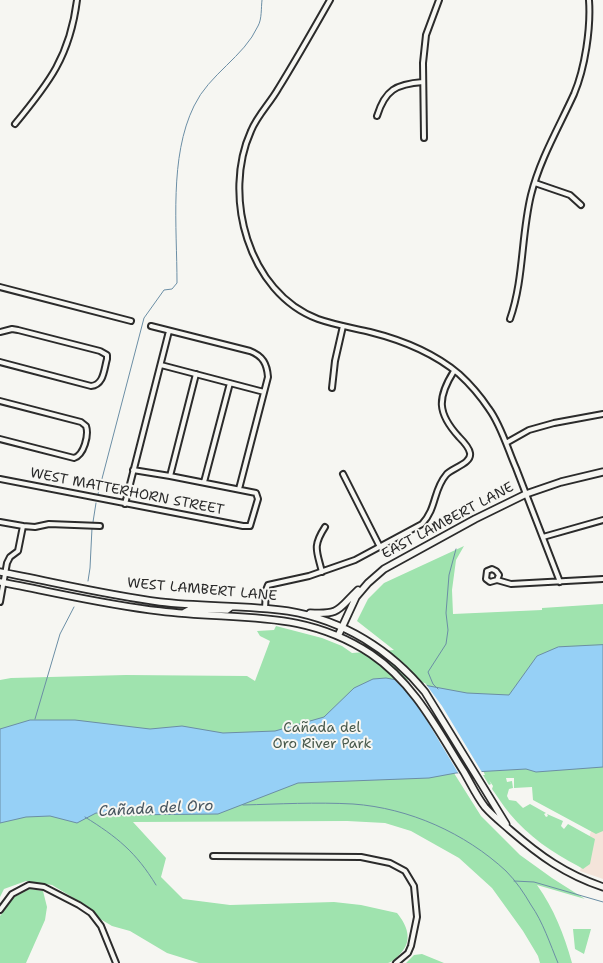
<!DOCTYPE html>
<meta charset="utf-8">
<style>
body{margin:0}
canvas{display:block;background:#f6f6f2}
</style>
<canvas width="603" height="963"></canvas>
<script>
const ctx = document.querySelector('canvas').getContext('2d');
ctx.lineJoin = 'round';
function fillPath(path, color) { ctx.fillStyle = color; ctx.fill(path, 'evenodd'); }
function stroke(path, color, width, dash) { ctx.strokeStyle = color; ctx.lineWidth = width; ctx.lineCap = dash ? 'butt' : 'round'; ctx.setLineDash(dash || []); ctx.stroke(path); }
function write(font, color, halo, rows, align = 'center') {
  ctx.font = font + ' "Shantell Sans",sans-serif'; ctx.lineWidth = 4; ctx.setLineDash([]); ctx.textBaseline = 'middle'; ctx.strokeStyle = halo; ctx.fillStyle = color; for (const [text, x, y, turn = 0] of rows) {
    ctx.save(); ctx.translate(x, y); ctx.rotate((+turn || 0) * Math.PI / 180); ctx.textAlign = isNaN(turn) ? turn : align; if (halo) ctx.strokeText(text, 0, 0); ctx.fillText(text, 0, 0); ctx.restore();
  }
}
fillPath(new Path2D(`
 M603 787V879L580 871Z`), '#f4e4da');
fillPath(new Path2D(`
 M464 546 456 560 452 590 453 614 542 610V608L603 604V831L596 834 533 800 532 787 514 788V778H506L507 782 512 781 513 788 509 789 507 796 509 800 516 801 523 808 530 804 546 813 544 814 546 817 548 816 547 814 563 821 561 826 564 829 568 824 595 839 590 864 583 869 578 866C552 852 529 837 510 814 503 806 498 797 492 789L493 786 489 780 491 784 489 785 483 775H485L481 766 435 743 481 816 520 855 552 878 585 899 537 885C554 909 564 934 572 963H540L538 956 523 931 492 888 459 858 411 831 385 823 347 821 133 822 166 858 161 877 183 899 230 905 334 902 361 905 397 913C407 925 413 940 401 953 397 957 394 961 388 963H199L167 953 130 931 112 926 97 917 87 906 52 885 26 881 4 889 0 897V680L11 678 126 675 247 676 255 681 270 641 260 636 257 631 274 630 276 626 322 638 342 646 352 653 394 650 357 621 368 599 384 583Z
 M30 889 43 891 47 907 45 920 26 963H0V916L14 897Z
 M573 929H591L584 954 575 949Z
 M422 954 444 963H406L414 955Z`), '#9fe3ae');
const water = new Path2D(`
 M603 645V767L536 772 526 769 456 773 429 778 298 783 218 814 118 815 96 813 77 823 50 816 26 817 0 823V729L30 720H75L150 729 182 726 223 733 275 731 324 717 354 688 373 679 386 678 467 693 509 695 537 656 558 647Z`);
fillPath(water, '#96d0f6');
stroke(water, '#6b8ea5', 1);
fillPath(new Path2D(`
 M392 677 425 683 442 706 483 774 460 776 423 714 408 693Z`), '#f6f6f2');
stroke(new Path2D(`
 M98 494 144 318 164 290 172 289 177 283C177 227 169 157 194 106 209 74 244 57 258 26 262 19 261 8 262 0
 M93 522 96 503
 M88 581 90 568 92 528
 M438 689 433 684 428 672 446 644 448 630 446 613 449 575 456 549
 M35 719 60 634 74 607
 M243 805C279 804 316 802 353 804 409 808 465 833 506 871 516 881 524 893 531 905 543 922 550 944 558 963
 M85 817C117 837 136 852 156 885
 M514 881 534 882 603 902`), '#6b8ea5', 1);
const street = new Path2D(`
 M330 0C313 30 296 60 278 89 270 103 257 116 251 131 222 195 248 293 318 319 335 325 353 328 370 332 402 340 434 353 459 374 470 384 481 397 489 409 501 425 508 450 516 468 531 506 545 544 560 582
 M377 116C385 90 396 84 423 82
 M15 124C49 83 70 56 77 0
 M424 138 423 63 426 35 439 0
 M535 183 570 195 581 205
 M0 287 131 321
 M510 319C524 279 521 236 531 195 540 159 559 127 574 94 585 68 591 28 589 0
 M151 326 250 351C263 356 267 364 268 377L239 489
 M0 332 12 329 18 330 100 351 107 355V359C104 369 104 385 91 386L0 362
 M161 365 264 392
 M332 388 335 361 343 326
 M0 401 81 422 86 426C89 435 84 455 74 458L0 439
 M506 443 529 430 554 423 603 414
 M343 474 380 547
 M170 476 196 374
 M0 479 243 526H250L258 499 256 493 170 476 133 470
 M204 482 230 383
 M125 504 169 331
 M0 522 23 526 18 551 10 557 7 563 0 602
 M23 526 35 527 49 524 100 526
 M543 537 603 520
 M322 572C317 551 312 547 325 527
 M497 580 499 575 496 571 492 569 487 571 486 579 490 582 497 580 511 584 603 579
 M265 609 266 590 268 585 309 576 355 560 422 524C437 508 433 490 446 475 451 468 472 464 470 453 469 447 463 441 459 437 437 413 437 398 454 371
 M213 856 361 857 390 863 405 871 414 886 417 917 411 946 408 953 396 963
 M0 910 12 894 29 885 44 887 79 905 91 913 101 926 116 963`);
const secondary = new Path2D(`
 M0 572C53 582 106 595 160 602 203 607 246 605 288 611 343 620 391 650 425 692L506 824
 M0 582C53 592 106 605 160 611 237 621 302 608 371 654 414 683 437 729 464 772 471 784 477 797 485 807 493 816 502 823 510 830 540 856 565 874 603 887
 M185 612 191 609 227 610 231 607
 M310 613C341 615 338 609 358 590
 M338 636 356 597 368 583 384 569 475 519 526 494 561 482 603 472`);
stroke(street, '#2b2b2b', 8);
stroke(secondary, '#2b2b2b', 9);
stroke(street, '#f6f6f2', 4);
stroke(secondary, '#f6f6f2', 5.5);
write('14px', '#2b2b2b', '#f6f6f2', [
 ["WEST MATTERHORN STREET",127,492,11],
 ["EAST LAMBERT LANE",448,521,-28],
 ["WEST LAMBERT LANE",202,590,5]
]);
write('14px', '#48594c', '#f6f6f2', [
 ["Cañada del",322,728],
 ["Oro River Park",322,744]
]);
write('italic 15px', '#46545e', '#f6f6f2', [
 ["Cañada del Oro",156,809,-3]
]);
</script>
